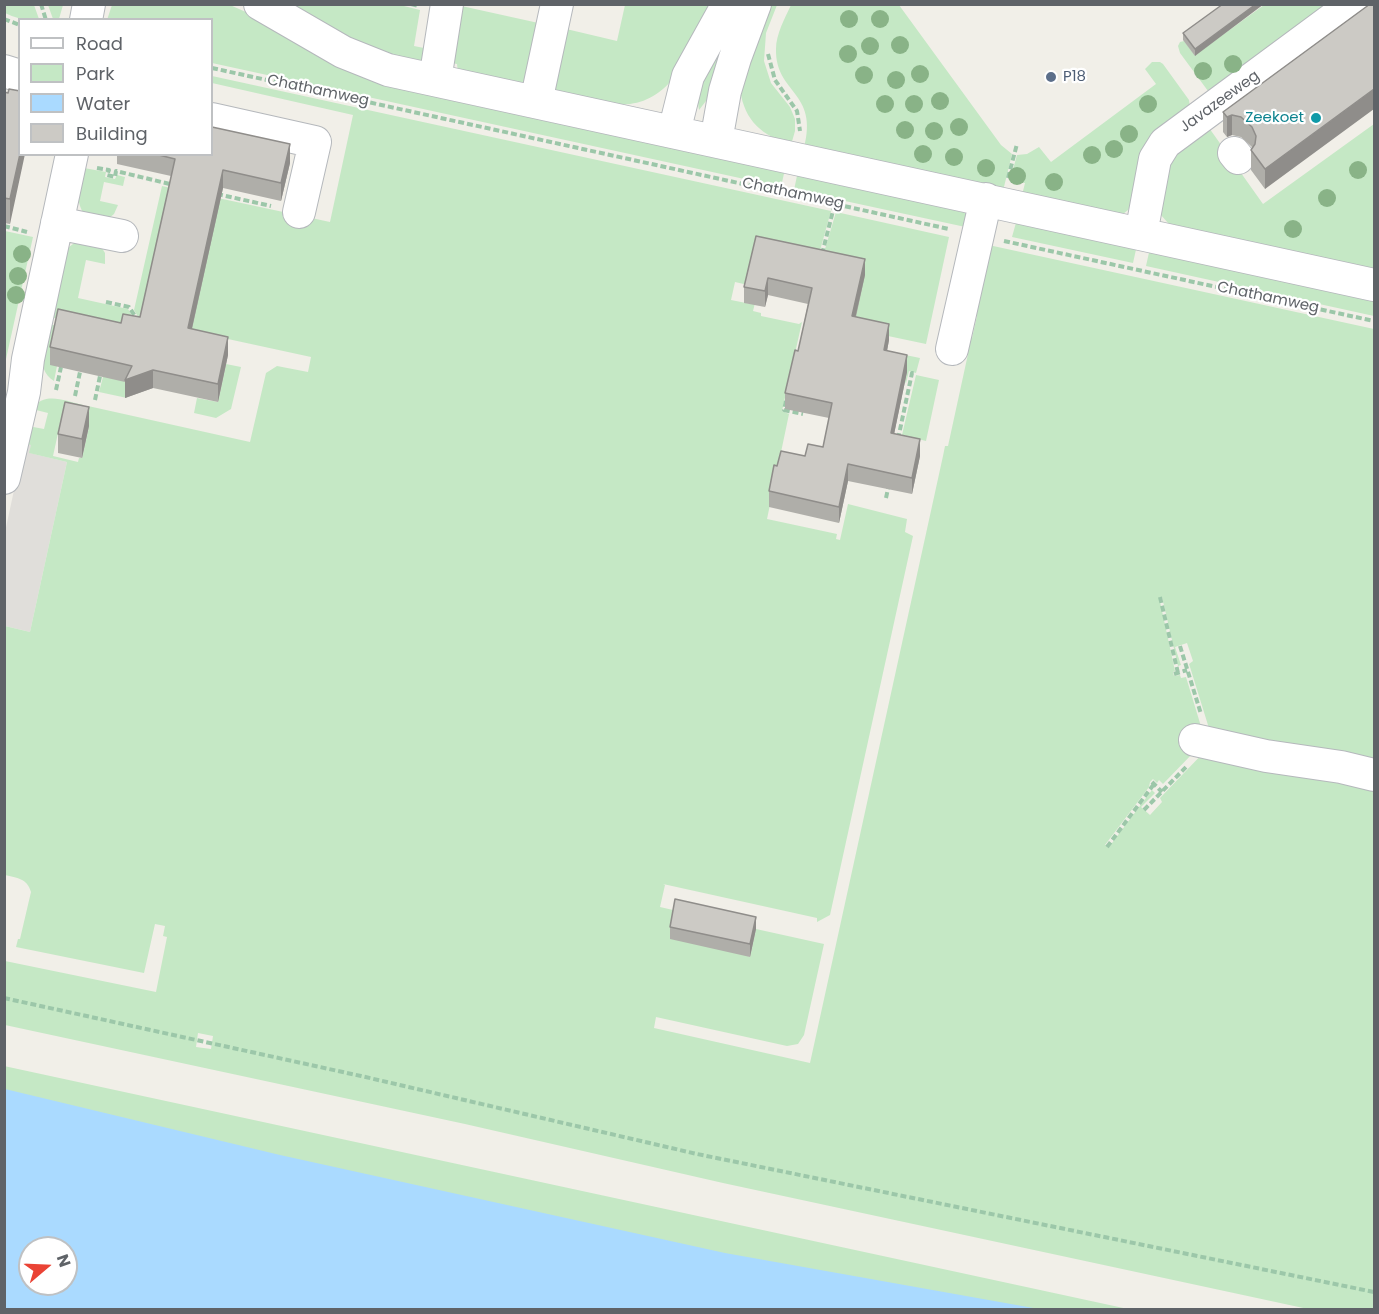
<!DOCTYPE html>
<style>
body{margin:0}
#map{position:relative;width:1379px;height:1314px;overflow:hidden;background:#f1efe8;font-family:Poppins,sans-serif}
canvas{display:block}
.frame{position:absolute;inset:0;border:6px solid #5f6368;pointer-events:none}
.legend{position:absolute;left:18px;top:18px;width:195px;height:138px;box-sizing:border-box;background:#fff;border:2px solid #bfc1c3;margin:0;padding:8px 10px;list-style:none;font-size:18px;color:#5f6368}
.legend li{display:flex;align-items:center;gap:12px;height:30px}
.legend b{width:30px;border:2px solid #bfc1c3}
.north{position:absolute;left:18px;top:1236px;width:60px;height:60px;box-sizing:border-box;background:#fff;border:2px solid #bfc1c3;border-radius:50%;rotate:71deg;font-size:16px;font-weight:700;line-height:24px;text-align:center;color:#5f6368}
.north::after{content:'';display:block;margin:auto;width:21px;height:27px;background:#ea4335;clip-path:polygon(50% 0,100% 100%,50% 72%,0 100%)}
</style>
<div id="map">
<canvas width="1379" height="1314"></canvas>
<div class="frame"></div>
<ul class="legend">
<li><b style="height:8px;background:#fff"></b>Road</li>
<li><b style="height:16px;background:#c5e8c5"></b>Park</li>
<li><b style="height:16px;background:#aadaff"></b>Water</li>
<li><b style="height:16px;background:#cccac5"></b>Building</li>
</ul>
<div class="north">N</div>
</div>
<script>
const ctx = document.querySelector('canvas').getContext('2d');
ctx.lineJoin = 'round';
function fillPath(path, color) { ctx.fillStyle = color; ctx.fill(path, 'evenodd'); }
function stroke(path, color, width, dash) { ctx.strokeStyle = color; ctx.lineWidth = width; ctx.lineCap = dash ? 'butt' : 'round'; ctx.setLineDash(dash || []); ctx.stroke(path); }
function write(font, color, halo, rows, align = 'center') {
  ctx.font = font + ' Poppins,sans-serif'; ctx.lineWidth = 4.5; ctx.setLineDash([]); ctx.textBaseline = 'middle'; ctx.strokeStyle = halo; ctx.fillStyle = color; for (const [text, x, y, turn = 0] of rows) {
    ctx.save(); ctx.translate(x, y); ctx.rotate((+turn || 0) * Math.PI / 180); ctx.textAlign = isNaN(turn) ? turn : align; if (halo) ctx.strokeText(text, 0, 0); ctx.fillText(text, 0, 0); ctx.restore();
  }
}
fillPath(new Path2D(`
 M24 444 31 445 30 453 67 462 30 632 5 626V532Z`), '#e0deda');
fillPath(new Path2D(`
 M5 4 34 5 39 19C26 20 17 19 5 13Z
 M396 4 420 10 414 46 424 48 423 54 431 56 421 65 378 54 286 5Z
 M48 5H63L59 19H53Z
 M112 5H230L266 21 785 169 781 187 212 63V20H107Z
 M457 5 543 24 523 87 458 73 457 64 451 63Z
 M625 5H714L672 80C637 120 599 101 554 93L562 28 617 41Z
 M767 5H777L766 33 764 61 771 83 790 107 795 119V131L791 145C762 135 745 122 740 90Z
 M791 5H899L1001 145 1012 154 1003 191 804 148C819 91 775 94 776 49 776 34 785 18 791 5Z
 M1264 5H1335L1212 92 1208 91 1180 53 1178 46 1180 42 1184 41 1195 55Z
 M718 54 722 60 706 101 699 110 696 90Z
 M1152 62H1160L1163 64 1189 100 1190 108 1128 210 1123 214 1022 195 1025 183 1010 180 1017 155 1027 154 1039 147 1051 162 1156 84 1145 69Z
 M212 76 831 211 816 265 748 285 735 282 731 300 751 304 756 299 753 311 761 313V316L799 324 802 322 782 411 789 414 767 519 837 534 836 539 840 540 848 504 907 519 905 532 913 536 830 915 817 922V918L663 884 665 885 660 907 673 910V911L750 957 756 929 824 944 804 1035 798 1044 787 1046 656 1017 654 1028 810 1063 943 456 945 446H948L968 354 959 352 964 337 972 338 977 316 969 314 984 244 1374 329V769L1212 738 1190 667 1189 664 1193 661 1187 643 1175 647 1181 665 1178 666 1162 597H1159L1175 671 1173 672 1174 676 1180 675 1181 678 1186 677 1203 733 1195 751 1163 784 1159 780 1157 783 1153 779 1150 782 1149 787 1105 845 1109 847 1152 790 1155 793 1141 807 1150 815 1162 802 1160 798 1207 749 1374 781V1309H1308L723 1183 465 1124 5 1025V961L156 992 167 937 163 936 165 926 155 924 144 973 16 947 18 939H20L31 892C27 878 17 878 5 875V626L30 632 67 462 29 453 31 445 24 444 28 426 44 429 48 413 32 409C44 391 65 401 83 405L80 419 62 415 53 456 78 462 79 458H82L89 427 84 425 88 406 250 442 266 373 277 366 308 372 311 357 191 331 143 325 134 310 162 186 330 222 353 115 212 83ZM198 1033 213 1036 211 1049 196 1047Z
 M1374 124V272L1177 228 1169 224 1160 214 1165 162 1207 125 1263 204Z
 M84 168 106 172 105 177 115 179 117 175 125 177 123 186 104 182 100 201 118 205 114 214 108 219 84 214C74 199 80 184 84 168Z
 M798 171 961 207 969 214 970 228 794 190Z
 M836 212 949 237 926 344 869 332 866 347 920 358 916 373 909 371 906 383 905 382 907 372 847 358 820 266Z
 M1017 219 1137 245 1133 263 1012 237Z
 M5 231 33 237 6 359H4Z
 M77 241 100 245 105 253V264L86 260 78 298 128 309 142 331 132 384 127 398 99 392 103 377 73 322 50 317 65 250Z
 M1150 248 1374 297V316L1146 266Z
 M48 324 59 326 57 366 54 381C34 369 45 342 48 324Z
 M226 364 241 367 231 409 216 418 194 413 197 398 218 402Z
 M916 375 939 380 926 441 902 435Z
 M4 1066 1128 1309H343L5 1165Z`), '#c5e8c5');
fillPath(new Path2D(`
 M5 1089 280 1155 725 1253 1039 1309H5ZM30 1248H66V1284H30Z`), '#aadaff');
const minor = new Path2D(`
 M260 4 343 52 388 70 1374 285
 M86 20 89 4
 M4 71 20 76
 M435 80 447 4
 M536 102 557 4
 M212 119 315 142 299 212
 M674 132 688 76 728 4
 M716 141 725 91 735 58 755 4
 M1234 153 1238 158
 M57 223 122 236
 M1141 234 1155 159 1165 143 1353 4
 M952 349 986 199
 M4 478 24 392 28 359 72 154
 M1195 740 1266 756 1341 767 1374 775`);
stroke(minor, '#b5b8bc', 34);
stroke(new Path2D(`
 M41 4 46 20
 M411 4 419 6
 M4 19 20 25
 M768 54 775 80 797 111 800 131
 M212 68 949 229
 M97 168 109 170 107 175 115 177 116 171 174 185
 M1008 178 1017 144
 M217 194 271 206
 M4 226 27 232
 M1004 241 1374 321
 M822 254 835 203
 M106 302 129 307 137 319
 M56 390 61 367
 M75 396 80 372
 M95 400 100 376
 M786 401 784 410 803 414
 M898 439 912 373 916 374
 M886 498 889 484
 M1160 597 1178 673
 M1180 646 1201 714
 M1174 674 1187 670
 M1152 782 1162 792
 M1144 810 1186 767
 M1107 847 1154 784
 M4 998 361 1076 697 1154 1374 1292`), '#9cc7a9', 4, [6, 3]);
stroke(minor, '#fff', 32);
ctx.fillStyle = '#89b387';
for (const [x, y] of [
 [849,19],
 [880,19],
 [900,45],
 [870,46],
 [848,54],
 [1233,64],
 [1203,71],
 [920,74],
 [864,75],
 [896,80],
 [940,101],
 [885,104],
 [914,104],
 [1148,104],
 [959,127],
 [905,130],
 [934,131],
 [1129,134],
 [1114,149],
 [923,154],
 [1092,155],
 [954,157],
 [986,168],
 [1358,170],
 [1017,176],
 [1054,182],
 [1327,198],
 [1293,229],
 [22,254],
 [18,276],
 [16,295]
]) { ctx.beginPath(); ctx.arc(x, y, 9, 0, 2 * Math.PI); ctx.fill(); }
fillPath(new Path2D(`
 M1223 4 1195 56 1183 40V33Z
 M1370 4 1265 189 1251 170V150L1252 147 1241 137 1232 135 1227 137 1223 132V112Z
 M20 91 10 224 4 223V92L8 93Z
 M117 154H212L290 163 281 201 223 188 192 329 228 355 218 402 153 388 125 398V382L50 365V347L140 317 171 176 117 164Z
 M756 236 865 275 856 317 889 340 887 351 907 372 894 434 920 456 912 494 848 481 839 523 769 507V491L777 466 805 456 823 447 829 418 785 409V393L798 351 808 304 768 295 765 307 744 303V287Z
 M89 426 82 458 58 453V434Z
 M670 927 756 929 750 957 670 939Z`), '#afaea9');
fillPath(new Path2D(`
 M1256 4H1264L1195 56V49Z
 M1374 89V109L1265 189V169Z
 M1232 115V135L1227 137V117Z
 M290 144V163L281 201V183Z
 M20 154H25L10 224V199Z
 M223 170V188L188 346V328Z
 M865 259V275L852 332V316Z
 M768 278V295L765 307V291Z
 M889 324V340L884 367V350Z
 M228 337V355L218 402V384Z
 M907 355V372L891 449V433Z
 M153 370V388L125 398V380Z
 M89 407V426L82 458V439Z
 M920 439V456L912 494V478Z
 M848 464V481L839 523V507Z
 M756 917V929L750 957V944Z`), '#8f8d8a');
const building = new Path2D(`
 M1223 4H1256L1195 49 1183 33Z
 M1370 4H1374V89L1265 169 1251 150 1255 144 1256 136 1252 127 1241 117 1232 115 1227 117 1223 112Z
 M9 89 20 91V154L10 199 4 198V92L8 93Z
 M212 127 290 144 281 183 223 170 188 328 228 337 218 384 153 370 125 380 132 366 50 347 58 309 121 323 123 314 140 317 175 159 155 154H212Z
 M756 236 865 259 852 316 889 324 884 350 907 355 891 433 920 439 912 478 848 464 839 507 769 491 774 465 777 466 781 451 805 456 808 444 823 447 832 403 785 393 795 350 798 351 812 288 768 278 765 291 744 287Z
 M65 402 89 407 82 439 58 434Z
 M675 899 756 917 750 944 670 927Z`);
fillPath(building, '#cccac5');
stroke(building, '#8f8d8a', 1.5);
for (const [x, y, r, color] of [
 [1051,77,6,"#5c6f8a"],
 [1316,118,6,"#0f9aa8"]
]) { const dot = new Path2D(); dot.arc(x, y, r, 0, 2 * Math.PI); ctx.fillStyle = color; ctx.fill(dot); stroke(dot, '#fff', 2); }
write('15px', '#4e5e75', '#fff', [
 ["P18",1063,77]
], 'left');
write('15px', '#5f6368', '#fff', [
 ["Chathamweg",318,91,12],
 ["Javazeeweg",1220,102,-36],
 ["Chathamweg",793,194,12],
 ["Chathamweg",1268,298,12]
]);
write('15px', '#0d838f', '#fff', [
 ["Zeekoet",1304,118]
], 'right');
</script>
